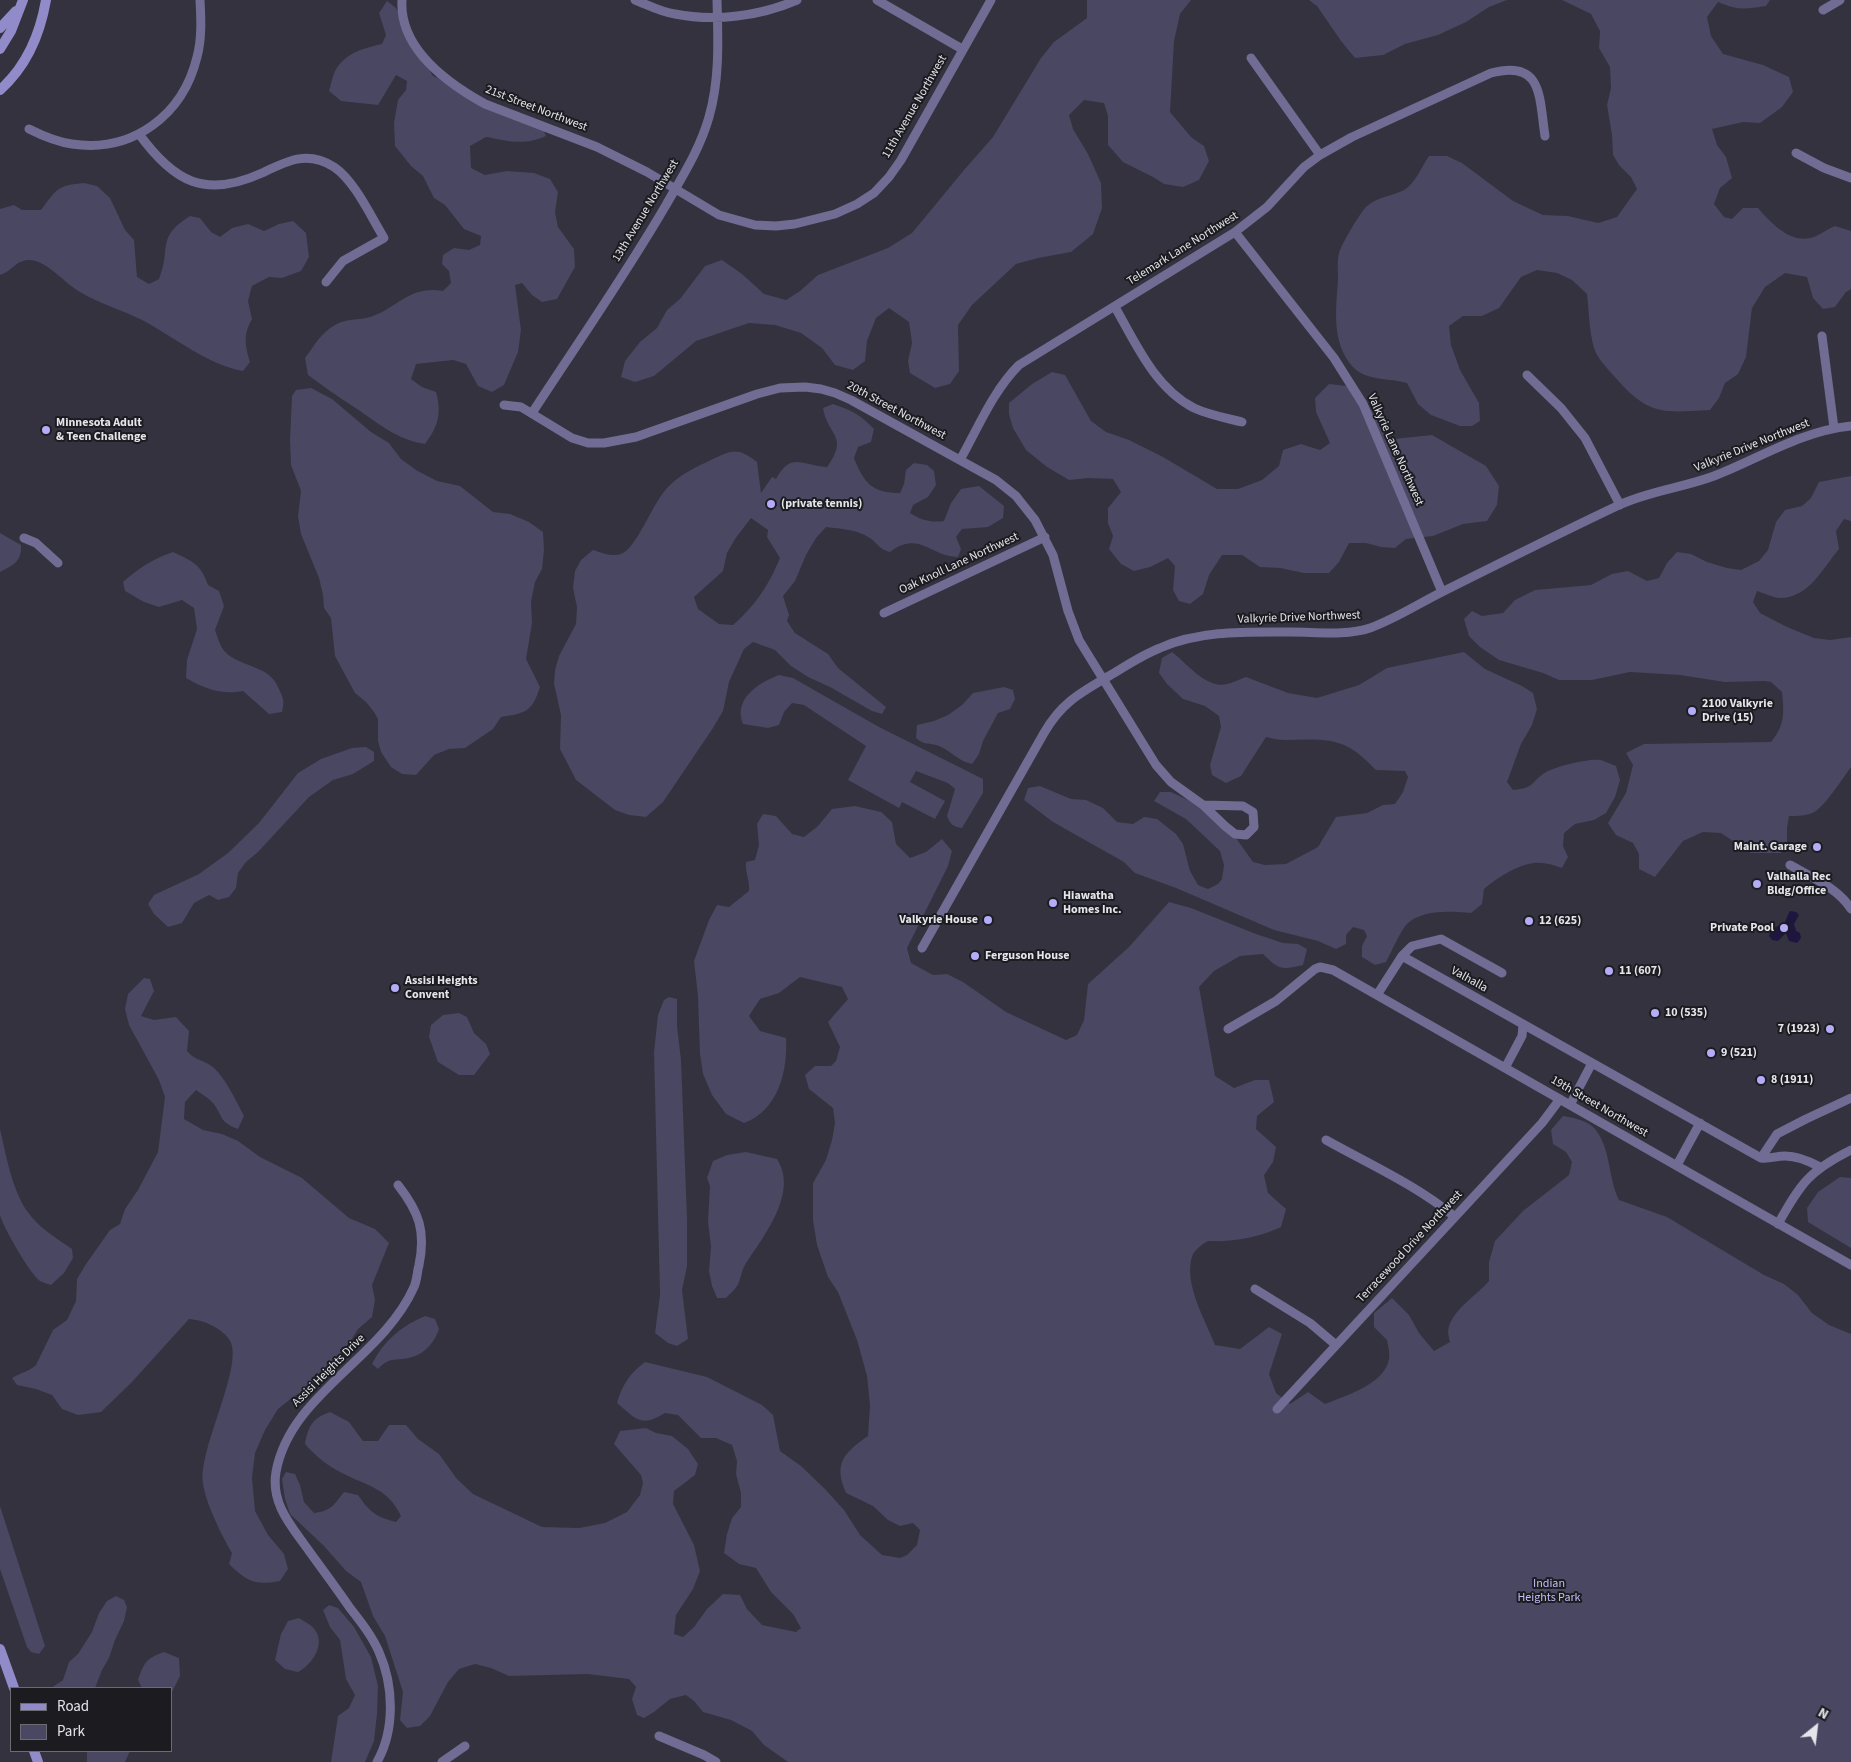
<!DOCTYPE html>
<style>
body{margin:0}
#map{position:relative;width:1851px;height:1762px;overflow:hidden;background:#33323e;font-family:"Source Sans 3",sans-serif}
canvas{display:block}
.legend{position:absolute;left:10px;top:1687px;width:162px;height:65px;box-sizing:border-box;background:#1b1b20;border:1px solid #6b6b71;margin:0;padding:6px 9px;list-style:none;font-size:15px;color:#e4e4eb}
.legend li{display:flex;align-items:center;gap:10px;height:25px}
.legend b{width:25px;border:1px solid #6b6b71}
.north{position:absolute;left:1791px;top:1702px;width:50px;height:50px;-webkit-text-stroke:4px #1b1b20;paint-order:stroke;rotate:29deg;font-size:14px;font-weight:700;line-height:20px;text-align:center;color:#e4e4eb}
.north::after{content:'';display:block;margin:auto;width:18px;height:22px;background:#e4e4eb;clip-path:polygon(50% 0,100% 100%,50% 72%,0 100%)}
</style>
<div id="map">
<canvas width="1851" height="1762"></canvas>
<ul class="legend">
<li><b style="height:6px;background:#928bc9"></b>Road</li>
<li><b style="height:14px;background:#494761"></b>Park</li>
</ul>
<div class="north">N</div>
</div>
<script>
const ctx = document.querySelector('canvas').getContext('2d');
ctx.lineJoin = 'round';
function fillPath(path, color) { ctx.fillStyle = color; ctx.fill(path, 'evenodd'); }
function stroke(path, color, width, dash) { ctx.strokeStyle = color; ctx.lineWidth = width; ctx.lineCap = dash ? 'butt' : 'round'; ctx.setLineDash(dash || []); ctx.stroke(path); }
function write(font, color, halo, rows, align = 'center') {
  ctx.font = font + ' "Source Sans 3",sans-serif'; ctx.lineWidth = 4; ctx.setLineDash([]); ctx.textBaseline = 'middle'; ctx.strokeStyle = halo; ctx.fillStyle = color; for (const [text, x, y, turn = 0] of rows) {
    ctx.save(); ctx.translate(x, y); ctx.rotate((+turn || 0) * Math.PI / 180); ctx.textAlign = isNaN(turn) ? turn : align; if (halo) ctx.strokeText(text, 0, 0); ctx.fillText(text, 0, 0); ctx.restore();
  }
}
fillPath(new Path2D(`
 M1087 0H1191L1180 14 1174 41 1170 112 1191 137 1204 146 1209 161 1199 180 1183 187 1164 184 1153 177 1123 162 1108 145V116L1104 103 1084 100 1069 115 1073 129 1088 154 1101 183 1102 208 1093 234 1071 252 1038 258 1016 264 972 305 958 325 959 371 950 384 935 388 910 373 908 361 912 343 909 322 889 308 876 318 867 341 865 361 853 370 835 365 822 348 801 333 775 325 749 323 696 341 654 376 635 382 621 377 625 361 640 342 657 328 667 310 680 299 705 266 722 260 742 274 764 294 786 300 800 291 818 275 888 248 912 233 964 170 993 137 1041 58 1054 42 1087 18Z
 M1309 0H1507L1489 7 1466 22 1438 35 1405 44 1383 55 1355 58 1341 41 1317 6Z
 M1562 0H1770L1766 6C1745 9 1739 11 1718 2L1707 17 1711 36 1723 54 1763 65 1789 77 1793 92 1782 107 1760 123 1743 122 1712 129 1717 145 1726 157 1732 178 1720 188 1714 204 1724 217 1732 219 1743 208H1758C1771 223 1791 245 1814 237 1821 234 1828 229 1835 226L1851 231V289L1846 292 1835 307 1823 309 1813 298 1807 277 1785 273 1765 287 1752 308 1746 357 1738 374 1725 383 1719 398 1710 410C1660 413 1648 415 1614 376 1607 368 1597 358 1594 348 1589 330 1589 312 1587 294L1572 280 1557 273 1537 270 1521 277 1499 308 1482 316H1463L1449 326 1451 345 1460 370 1479 403 1480 421 1472 426H1460L1431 415 1418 404 1407 383C1390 378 1366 381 1353 367 1331 343 1336 309 1338 280 1338 271 1337 261 1339 253 1341 245 1360 213 1366 207 1376 197 1393 196 1404 190 1415 184 1422 166 1429 156H1447L1462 163 1513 201 1543 215 1568 216 1598 223 1617 217 1637 189 1631 177 1619 165 1613 155 1612 135 1607 105 1611 88 1610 67 1599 48 1600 31 1591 14Z
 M387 1 396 8 407 32 433 76 541 124 546 136C524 146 508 141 486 137L470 146 471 168 485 175 507 171 534 173 550 179 558 192 555 212 558 227 574 249 575 267 557 299 542 302 532 295 522 283 515 285 521 330 518 352 504 385 492 392 478 386 466 364 453 360 416 364 411 379 422 387 436 392C442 413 438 427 425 444 398 440 379 424 357 409 340 398 324 387 308 375L305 358C312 349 319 336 329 329 346 316 357 322 373 316 399 306 411 285 443 291L451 283 449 271 442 264 443 255 454 248 469 250 480 245 481 236 464 229 445 205 434 198 423 176 411 166 395 146 394 123 398 100 406 90 407 81 396 75 378 105 341 101 329 91C331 85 332 77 335 71 345 53 364 48 382 44L386 35 379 13Z
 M84 183 97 186 110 198 125 230 134 240 137 277 149 284 159 279C172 248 155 238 190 216L200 218 211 232 220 237 232 228 248 224 264 231 279 224 293 221 306 233 309 257 301 271 282 278 269 277 252 286 248 301 252 319C243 335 245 345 250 362L243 371C208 365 174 337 142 320 122 310 100 304 80 292 65 284 47 260 29 260 16 260 11 272 0 275V209L14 205 22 210H41C56 190 57 185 84 183Z
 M1052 372 1065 375 1091 421 1106 432 1129 440 1163 457 1217 489H1238L1262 480 1279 466 1283 450 1301 444 1320 450 1330 443 1316 412 1315 398 1329 384 1347 386 1364 399 1382 426 1394 439 1432 435 1486 466 1499 486 1497 505 1487 521 1463 524 1433 536 1406 539 1395 548 1381 547 1366 543H1349L1339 562 1329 573H1304L1280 568 1260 567 1242 555H1222L1209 575 1203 594 1190 604 1179 601 1173 590 1175 566 1168 558 1150 567 1134 571 1121 564 1109 549 1113 536 1108 523V508L1121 492 1113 479 1088 478 1069 480 1047 467 1026 450 1013 428 1009 414V403L1032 384Z
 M311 388 332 399 371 432 389 443 401 459 416 470 437 481 460 486 493 512 510 514 529 522 543 532 544 550 542 569 535 582 531 602 532 623 526 659 540 687C532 712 526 713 501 717L493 729 465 748 449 749 434 755 416 775 402 774 391 767 381 752 378 741V719L374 712 366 702 355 693 335 656 331 618 324 608 323 595 319 578 301 534 298 516 301 491 291 465 290 440 292 396 296 390Z
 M833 404C851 410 861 415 874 429L871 442 858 447 854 458C864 483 872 493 900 493L904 484 906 470 914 463 927 465 934 471 936 485 928 497 913 505 910 513C921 520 931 523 944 521L951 503 961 489 979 486 1004 506 1003 518 988 527 962 529 956 537 961 549 958 557C930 557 920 530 890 552 880 550 877 543 870 538 856 529 841 529 826 527L816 538 806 555 795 581 783 596 789 615 787 621 795 633 828 654 838 668 886 707 882 714 872 711 830 687 808 677 791 666 775 650 753 642 744 649 729 682 723 711 713 728 663 802 646 817 629 815 615 810 576 780 560 749 561 715 554 684 555 670 559 656 576 624 577 607 573 588 575 571 581 560 593 550C603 553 612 558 623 553 639 544 653 501 669 486 681 474 696 467 711 460 733 450 737 447 757 462L761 493 772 477 776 479C791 451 803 466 827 467 850 436 827 435 823 408ZM751 518 768 530 767 537 780 558C769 585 755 606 733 625L719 624 698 609 694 597 723 571 727 553 735 539Z
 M1851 476V521L1844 519 1836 531 1839 549C1823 568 1809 598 1780 598 1773 598 1764 593 1757 591L1753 602 1760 613 1787 627 1814 638 1830 640 1851 637V767C1843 778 1827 803 1816 811 1808 816 1798 816 1789 816L1787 828V842L1781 853H1751L1721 833 1703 832 1683 841 1655 877 1639 869V854L1633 843 1616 835 1608 823 1626 793 1633 765 1626 753 1644 744 1771 742C1785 725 1784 714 1782 692L1771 682 1765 681 1725 682 1680 675 1630 672 1592 680H1559L1543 673 1499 660 1480 647 1469 636 1464 619 1472 611 1482 616 1503 613 1515 600 1535 590 1591 585 1612 574 1628 571 1647 581 1659 578 1667 563 1677 552 1691 554 1707 562 1727 568 1741 570 1759 561 1768 550 1776 522 1785 510 1802 506 1811 498 1819 482Z
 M0 533 21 545C22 561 14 565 0 572Z
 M173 552C192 561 201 564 208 585L219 591 224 606 215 630C217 635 219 643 222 648 236 668 268 663 278 687 283 698 285 700 282 712L269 714 243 691C221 695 205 689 186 678L187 660 197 629 194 608 182 600 159 607 144 602 125 591 123 582C139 568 152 559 173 552Z
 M1172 652C1188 664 1206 689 1227 684 1233 683 1240 679 1246 677L1288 693 1317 698 1359 685 1387 668 1464 652 1485 669 1522 686 1533 693 1537 709 1532 725 1521 744 1507 782 1513 790C1536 788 1530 782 1546 772 1557 766 1589 758 1601 760 1606 762 1611 764 1616 766L1620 780 1615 797 1606 813 1594 820 1575 824 1564 833 1563 846 1568 857 1562 868C1553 865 1543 862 1534 863 1517 865 1497 878 1484 889L1482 904 1471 913C1452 911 1422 909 1407 924 1401 930 1391 953 1386 962L1375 965 1362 957V946L1367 936 1364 930 1353 927 1346 935V944L1336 949 1318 941 1274 930 1176 888 1135 873 1124 862 1053 822 1024 800 1028 788 1040 786 1071 799 1086 800 1103 808 1117 822 1133 824 1144 817 1157 819 1176 834 1183 844 1190 871 1198 885 1208 889 1218 884 1222 879 1224 865 1220 851 1186 819 1154 801 1160 792H1171L1190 801 1202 810 1236 838 1253 862 1265 865 1286 864 1318 847 1336 817 1367 813 1383 805 1395 804 1403 792 1408 777 1405 771 1376 770C1367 761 1359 753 1348 747 1329 737 1306 740 1286 740 1279 740 1273 739 1266 737L1241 776 1226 783 1212 775 1210 765 1221 727 1219 716 1205 706 1183 699 1167 684 1159 673 1162 658Z
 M779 675 793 678 879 727 983 779V793L962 828C953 827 950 824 947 816L955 789 948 783 916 771 910 782 945 801 935 819 902 802 899 808 848 780 866 746 804 705 792 703 784 712 779 725 768 728 743 724C733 699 758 683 779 675Z
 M1004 687 1013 690 1015 699 1010 709 998 713 983 741 979 754 972 764C958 761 951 751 939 746 928 742 925 746 916 738L917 725 934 721 948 715 962 705 973 693Z
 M366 747 374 752V761L353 774 333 780 309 797 258 852 246 862 238 873 236 888 229 897 218 900 209 895 194 903 182 923 168 927 154 914 148 904 154 895 199 874 228 853 259 823 298 773 321 759 352 748Z
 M855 806 881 812 892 822 896 844 910 858 926 852 942 839 952 851 948 866 907 948 911 963 933 975 947 974 963 982 1006 1012 1066 1040 1077 1035 1084 1020 1088 984 1129 947 1169 902 1191 908 1256 934 1283 943 1298 944 1307 949 1303 965C1281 970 1279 970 1263 954L1240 956 1214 971 1199 987 1215 1076 1234 1088 1255 1080H1269L1274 1102 1257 1116 1256 1129 1276 1147 1273 1162 1264 1175 1268 1193 1286 1209 1281 1227C1257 1238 1234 1242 1208 1241 1203 1244 1196 1249 1193 1254 1182 1281 1205 1319 1215 1345L1240 1349 1269 1327 1282 1334 1269 1374 1276 1393 1290 1404 1308 1392 1325 1404C1345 1396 1385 1384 1389 1359 1390 1353 1388 1345 1387 1340L1374 1327V1313L1392 1298 1409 1315 1419 1333 1434 1351 1450 1342C1449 1338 1447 1331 1449 1326 1456 1307 1476 1296 1489 1281V1262L1495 1241 1523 1211 1569 1175 1572 1162 1566 1152 1553 1144 1551 1130 1563 1116C1573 1118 1588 1120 1595 1129 1611 1148 1608 1178 1619 1200L1667 1217 1764 1275 1784 1284 1798 1295 1812 1313 1829 1325 1851 1334V1762H788L764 1745 752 1731 731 1720 703 1712 694 1701 686 1695 670 1699 654 1712 644 1718 637 1715 632 1699 636 1687 629 1679 588 1674 509 1676 491 1668 475 1664 459 1669 448 1682 430 1716 420 1726 407 1728 400 1720 403 1692 385 1636 373 1616 361 1582 346 1571 324 1546 290 1514 285 1499 282 1479 286 1472 295 1474 300 1485 304 1502 314 1513C331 1511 334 1505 344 1492L358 1495C370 1512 376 1517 396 1522L401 1516C388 1488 367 1486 342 1473 328 1466 315 1456 305 1444 308 1427 312 1418 330 1412L349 1422 363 1441H378L389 1425H406L418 1439 439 1454 457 1479 473 1494 542 1527 579 1528 605 1523 627 1512 640 1495 643 1483 641 1475 614 1444 620 1431 646 1428 656 1433 672 1436 688 1449 698 1464 695 1475 674 1491 673 1504 694 1545 700 1571 693 1589 676 1615 674 1634 683 1637 694 1627 707 1609 723 1594 740 1595 747 1609 762 1625 796 1632 801 1628 793 1614 771 1592 756 1568 739 1564 724 1553 727 1534 732 1518 741 1507V1493L736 1474 737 1461 732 1445 716 1438H701L678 1415 665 1413C641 1428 636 1419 617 1403 622 1385 630 1373 645 1362L707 1377 762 1405 773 1415 780 1451 801 1466 825 1489 844 1510 860 1535 882 1555 900 1558 907 1555 917 1545 920 1530 913 1523 900 1526 888 1520 873 1506 846 1493C833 1463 844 1453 868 1436L870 1405 867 1376 857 1340 838 1292 828 1277 817 1245 813 1220V1183L826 1160 832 1140 835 1123 833 1108 809 1089 805 1075 815 1066H831L836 1061 840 1047 828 1022 848 999 842 987 800 977 779 993 760 999 749 1016 760 1031 786 1038C788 1071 778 1111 744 1123L726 1114 712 1095 703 1074 700 1054 698 996 694 961 709 920 717 905 729 907 749 891C750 880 745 873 746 862L755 860 759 845 757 824 763 814 776 816 792 834 804 837 818 826 832 809Z
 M144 978 150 979 154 991 141 1016 154 1020 176 1017 189 1031 187 1051C195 1061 206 1060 214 1068 226 1079 236 1101 244 1116L238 1129C219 1122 223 1116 213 1103 209 1098 201 1094 196 1090L185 1102 184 1119 203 1130 222 1134 238 1141 260 1157 302 1178 349 1218 375 1229 389 1243 372 1285 375 1300 372 1317 358 1329 337 1363 312 1386 293 1397 278 1409 265 1430 255 1453 252 1478 255 1511 268 1535 284 1554 288 1569 280 1581C255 1586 246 1581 229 1564L232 1553C222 1536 205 1502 203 1483 198 1448 246 1363 229 1339 220 1327 203 1320 189 1319L132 1382 101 1412 78 1415 62 1409 52 1395 36 1389 17 1385 12 1378C20 1373 30 1371 36 1365L53 1330 67 1320 76 1301 77 1279 86 1264 110 1230 120 1224 125 1209 138 1190 158 1152 165 1097 159 1080 129 1025 125 1009 128 994Z
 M669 997 677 999V1026L681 1060 687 1218V1266L682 1290 688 1339 677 1346 668 1343 655 1333 660 1295 654 1052 658 1015 664 1000Z
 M459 1013 467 1017 474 1033 486 1044 490 1054 474 1075H459L438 1062 429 1037 431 1025 443 1015Z
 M0 1129C6 1155 12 1189 27 1211 38 1227 56 1238 72 1249L73 1258 64 1273 51 1285C48 1284 44 1283 40 1281 30 1274 3 1227 0 1215Z
 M746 1152 777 1159C799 1193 763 1237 745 1265 741 1271 741 1280 737 1286 734 1291 729 1294 726 1298H717L712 1286 709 1271 711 1247 708 1221 710 1186 707 1178 713 1161 727 1155Z
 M1840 1177 1851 1178V1248L1808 1222 1807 1208 1818 1192Z
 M425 1316 435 1319 439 1329C435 1341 426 1353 412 1357 397 1362 391 1355 378 1369L372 1364C383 1341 403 1325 425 1316Z
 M0 1506 45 1646 39 1654 31 1652 27 1647 0 1569Z
 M116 1596 124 1600 127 1607 124 1621 115 1640 109 1658 102 1670 95 1688H51L63 1680 69 1662 78 1654 92 1632 99 1613 107 1601Z
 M329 1605 338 1608 354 1627 371 1657 378 1686 377 1714 374 1741 365 1762H331L338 1716 349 1708 355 1695 346 1679 340 1640 330 1627 323 1610Z
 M299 1618C305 1622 313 1625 317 1633 324 1648 310 1666 298 1672L285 1669 275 1660 281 1634 288 1621Z
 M164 1652 179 1658 180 1676 172 1692 171 1688H142L138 1680C144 1662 147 1658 164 1652Z
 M87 1751H130L125 1762H87Z`), '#494761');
fillPath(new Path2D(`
 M1790 911 1796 912 1799 915 1794 924 1796 931 1800 933 1801 938 1797 943 1789 941 1786 933 1778 941 1772 940 1769 936 1772 928C1789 923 1782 926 1790 911Z`), '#1e163f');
stroke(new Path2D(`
 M402 0C399 48 447 83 485 104L597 147 647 172 719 215 755 225 776 226 795 224 835 214 857 204 874 193 889 177 901 160 991 0
 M635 0C648 5 661 12 675 14 715 22 760 16 797 0
 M877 0 962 49
 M1823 10 1840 0
 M1251 58 1320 155
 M29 129C43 136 57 142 72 144 133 153 183 115 197 57 202 39 201 18 200 0
 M139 134C174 182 205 199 262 173 287 161 307 150 334 167 355 181 371 217 384 238L343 261 326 282
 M1796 153 1824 168 1851 178
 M1235 232 1334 358 1363 404 1442 592
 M1115 307C1136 344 1155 388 1194 408 1209 415 1226 418 1242 422
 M1822 336 1834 428
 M1527 375 1561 408 1585 438 1620 505
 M504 405 521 407 572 438 588 443H604L636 437 757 394 780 388 805 387 821 389 835 393 851 400 996 480 1016 496 1035 520 1053 555 1068 611 1079 640 1156 765 1171 782 1203 805 1225 826 1235 834 1246 835 1254 827 1253 812 1243 806 1203 805
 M532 413C577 344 624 277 666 205 682 177 700 149 709 117 720 79 718 39 717 0
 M960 460C978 428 993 391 1019 365L1235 232 1267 207 1304 167 1320 155 1352 137 1491 73C1543 59 1539 97 1545 136
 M24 538 36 543 58 563
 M884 613 1045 537
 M1790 865C1811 877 1838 888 1851 909
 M922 948 1044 733C1061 703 1080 693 1109 676 1126 666 1142 655 1160 648 1200 630 1247 632 1291 632 1316 632 1346 636 1370 628 1395 619 1418 604 1442 592 1500 563 1558 534 1617 506 1648 491 1682 488 1714 476 1760 458 1801 431 1851 426
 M1402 956 1761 1158C1770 1159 1776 1156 1785 1156 1798 1156 1809 1161 1820 1167
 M1377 995 1402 956 1412 946 1441 939 1502 973
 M1228 1029 1276 1001 1315 969 1320 967 1333 970 1851 1265
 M1505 1068 1522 1036 1523 1025
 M1570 1105 1592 1063
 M1326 1140C1369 1164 1416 1185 1455 1217
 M1761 1158 1777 1134 1806 1119 1851 1098
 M1677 1165 1700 1123
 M1778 1224C1801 1183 1809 1171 1851 1150
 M1255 1289 1310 1323 1336 1345
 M1277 1409 1542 1123 1560 1099
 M659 1736 704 1755 716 1762
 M377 1762C395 1730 394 1686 379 1652 372 1636 361 1622 350 1608 335 1586 319 1565 304 1544 288 1522 271 1501 276 1472 290 1394 382 1359 414 1287 417 1281 417 1272 419 1265 426 1231 419 1212 398 1185
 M442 1762 465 1746`), '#706c93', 9);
stroke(new Path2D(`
 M0 28 16 11
 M0 49 11 31 23 0
 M0 90C27 66 40 35 46 0
 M0 1649 14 1688
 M34 1751 38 1762`), '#928bc9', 10);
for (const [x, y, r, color] of [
 [46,430,5,"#b4acf9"],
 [771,504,5,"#b4acf9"],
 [1692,711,5,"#b4acf9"],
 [1817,847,5,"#b4acf9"],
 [1757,884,5,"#b4acf9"],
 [1053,903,5,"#b4acf9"],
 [988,920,5,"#b4acf9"],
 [1529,921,5,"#b4acf9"],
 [1784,928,5,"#b4acf9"],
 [975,956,5,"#b4acf9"],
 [1609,971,5,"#b4acf9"],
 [395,988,5,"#b4acf9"],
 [1655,1013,5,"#b4acf9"],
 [1830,1029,5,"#b4acf9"],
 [1711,1053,5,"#b4acf9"],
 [1761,1080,5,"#b4acf9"]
]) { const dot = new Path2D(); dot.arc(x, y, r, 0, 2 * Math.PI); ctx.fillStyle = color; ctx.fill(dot); stroke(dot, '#1b1b20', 2); }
write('12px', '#e4e4eb', '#1b1b20', [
 ["11th Avenue Northwest",915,107,-60],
 ["21st Street Northwest",536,109,21],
 ["13th Avenue Northwest",646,211,-59],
 ["Telemark Lane Northwest",1183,249,-32],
 ["20th Street Northwest",896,411,28],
 ["Valkyrie Drive Northwest",1752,446,-22],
 ["Valkyrie Lane Northwest",1395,450,66],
 ["Oak Knoll Lane Northwest",959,564,-25],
 ["Valkyrie Drive Northwest",1299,618,-2],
 ["Valhalla",1469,980,29],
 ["19th Street Northwest",1599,1107,30],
 ["Terracewood Drive Northwest",1410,1247,-47],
 ["Assisi Heights Drive",329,1371,-45]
]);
write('bold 12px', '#e4e4eb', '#1b1b20', [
 ["Minnesota Adult",56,423],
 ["& Teen Challenge",56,437],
 ["(private tennis)",781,504],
 ["2100 Valkyrie",1702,704],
 ["Drive (15)",1702,718],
 ["Maint. Garage",1807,847,"right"],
 ["Valhalla Rec",1767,877],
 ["Bldg/Office",1767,891],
 ["Hiawatha",1063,896],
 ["Homes Inc.",1063,910],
 ["Valkyrie House",978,920,"right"],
 ["12 (625)",1539,921],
 ["Private Pool",1774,928,"right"],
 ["Ferguson House",985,956],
 ["11 (607)",1619,971],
 ["Assisi Heights",405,981],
 ["Convent",405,995],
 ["10 (535)",1665,1013],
 ["7 (1923)",1820,1029,"right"],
 ["9 (521)",1721,1053],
 ["8 (1911)",1771,1080]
], 'left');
write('12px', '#c3befa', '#1b1b20', [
 ["Indian",1549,1584],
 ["Heights Park",1549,1598]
]);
</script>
